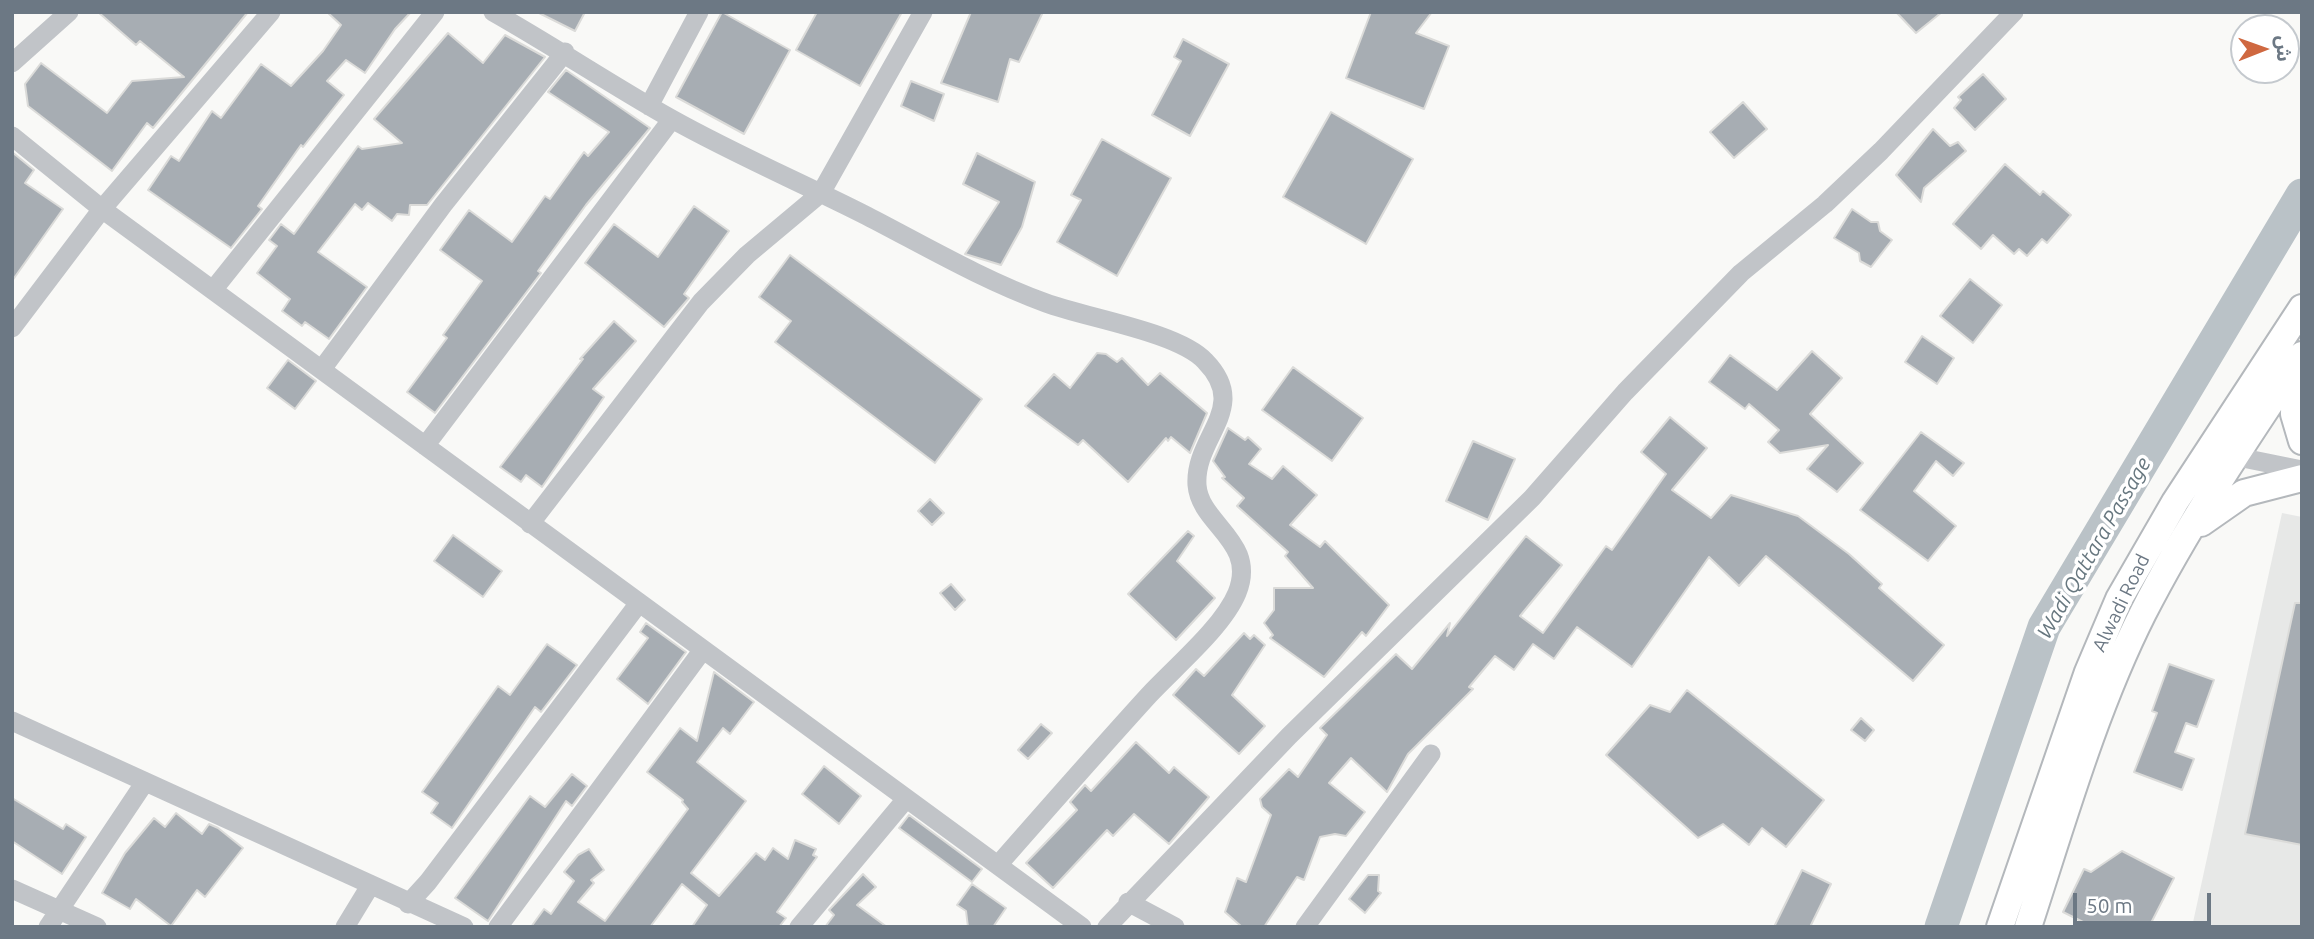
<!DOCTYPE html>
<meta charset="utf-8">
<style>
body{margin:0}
#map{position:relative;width:2314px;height:939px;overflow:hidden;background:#f9f9f7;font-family:Ubuntu,"Noto Sans Arabic",sans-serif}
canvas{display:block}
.frame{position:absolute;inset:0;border:14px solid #6c7884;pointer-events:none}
.north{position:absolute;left:2230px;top:14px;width:70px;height:70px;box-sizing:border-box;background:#fff;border:2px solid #c4c9ce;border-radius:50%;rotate:89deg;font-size:19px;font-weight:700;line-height:28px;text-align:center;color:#6c7884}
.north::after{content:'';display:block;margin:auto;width:24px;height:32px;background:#cf6840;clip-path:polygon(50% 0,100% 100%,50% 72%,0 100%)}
.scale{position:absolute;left:2073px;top:893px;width:138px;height:32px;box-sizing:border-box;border:4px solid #6c7884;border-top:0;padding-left:9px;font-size:21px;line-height:24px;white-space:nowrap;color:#6c7884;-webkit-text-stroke:5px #fff;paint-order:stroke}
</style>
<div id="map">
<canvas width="2314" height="939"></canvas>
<div class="frame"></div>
<div class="north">ش</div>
<div class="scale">50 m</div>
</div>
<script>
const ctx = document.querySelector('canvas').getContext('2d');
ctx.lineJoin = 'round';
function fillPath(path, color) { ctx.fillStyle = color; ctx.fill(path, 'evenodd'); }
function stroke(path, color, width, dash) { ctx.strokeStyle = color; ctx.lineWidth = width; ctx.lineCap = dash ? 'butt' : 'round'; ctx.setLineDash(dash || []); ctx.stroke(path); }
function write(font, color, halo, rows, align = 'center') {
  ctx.font = font + ' Ubuntu,sans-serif'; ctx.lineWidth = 7; ctx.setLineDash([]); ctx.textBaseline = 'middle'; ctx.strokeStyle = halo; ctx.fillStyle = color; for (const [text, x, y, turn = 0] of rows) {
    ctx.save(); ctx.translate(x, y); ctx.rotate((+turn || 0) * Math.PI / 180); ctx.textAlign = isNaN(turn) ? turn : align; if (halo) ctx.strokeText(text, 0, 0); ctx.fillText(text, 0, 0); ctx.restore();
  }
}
fillPath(new Path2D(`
 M2282 513 2302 517V927H2192Z`), '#e7e8e7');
stroke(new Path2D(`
 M1941 927 2044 627 2302 195`), '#bac2c7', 33);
const building = new Path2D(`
 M98 12H248L153 128 147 123 112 171 28 106 25 84 41 63 107 113 132 81 184 77 140 41 136 45Z
 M327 12H411L395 29 365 73 346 60 327 81 344 95 303 147 301 145 258 206 262 209 231 248 148 190 171 156 179 161 212 111 221 118 261 64 291 86 323 51 341 25Z
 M537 12H585L575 31Z
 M722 12 790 50 744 134 676 97Z
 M817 12H902L860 86 796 50Z
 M971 12H1043L1019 62 1010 59 998 102 941 83Z
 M1371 12H1432L1416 33 1449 46 1424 109 1346 78Z
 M1896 12H1942L1916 33Z
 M448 33 483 63 505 35 545 57 427 205H410L409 215 397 214 392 221 368 203 362 210 355 204 318 252 367 287 329 339 305 322 302 326 282 311 290 299 257 273 277 246 269 240 281 224 294 234 358 146 362 149 402 143 374 119Z
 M1183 39 1229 64 1190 136 1152 115 1181 61 1174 57Z
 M566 70 650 128 586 205 538 271 541 273 435 413 407 392 447 338 443 335 482 281 440 250 469 210 512 242 545 196 550 199 584 152 588 156 609 132 548 92Z
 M1983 74 2006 99 1975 130 1954 108 1961 100 1958 97Z
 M911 81 944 94 934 121 901 106Z
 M1743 102 1767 129 1734 158 1710 132Z
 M1331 112 1413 159 1366 244 1283 197Z
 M1933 129 1950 146 1958 142 1966 151 1924 188 1921 202 1896 175Z
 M1102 139 1171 178 1117 276 1057 242 1081 200 1071 195Z
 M12 152 34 170 25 183 63 209 12 281Z
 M977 153 1035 182 1022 227 1001 265 965 254 999 202 963 184Z
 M2005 164 2040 195 2043 191 2071 215 2047 243 2042 239 2027 256 2019 249 2014 254 1993 235 1981 249 1953 224Z
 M694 206 729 231 684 294 689 298 664 327 585 263 614 224 658 257Z
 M1852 209 1871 222H1878L1880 231 1892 240 1871 267 1860 261 1859 253 1834 238Z
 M790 255 982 399 935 463 775 342 791 321 759 297Z
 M1970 279 2002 305 1973 343 1940 316Z
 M614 321 636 341 593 389 604 397 542 487 526 475 521 482 500 467 583 359H580Z
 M1922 336 1954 358 1937 384 1905 362Z
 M1812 351 1842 378 1810 414 1863 463 1837 492 1807 469 1828 445 1780 453 1768 442 1779 430 1749 404 1745 409 1709 382 1730 355 1777 390Z
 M1097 353 1106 354 1117 362 1122 358 1148 385 1160 373 1207 413 1190 453 1171 437 1168 441 1166 438 1128 482 1083 440 1078 445 1025 406 1054 374 1070 388Z
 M288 360 316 381 295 409 267 388Z
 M1293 367 1363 418 1332 461 1262 410Z
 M1670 417 1707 448 1672 490 1711 518 1731 495 1798 516 1849 554 1882 584 1879 588 1944 645 1913 681 1766 556 1739 586 1709 557 1632 667 1577 627 1554 659 1533 644 1514 670 1495 656 1469 687 1473 689 1408 754 1387 792 1351 758 1329 783 1365 812 1346 836 1335 834 1320 837 1304 880 1297 877 1264 927H1242L1225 912 1237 878 1246 882 1271 815 1262 807 1260 799 1289 769 1298 777 1327 735 1320 728 1396 654 1412 669 1450 623 1447 636 1526 536 1562 565 1520 616 1543 633 1606 546 1612 550 1666 474 1641 452Z
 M1228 428 1245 440 1248 437 1261 449 1249 464 1272 479 1283 466 1317 495 1290 525 1320 547 1325 541 1389 605 1366 636 1362 632 1324 677 1270 638 1273 635 1264 623 1274 610V588H1313L1285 556 1288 552 1237 506 1244 498 1222 478 1225 477 1213 461Z
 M1921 432 1964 463 1953 476 1936 461 1914 491 1956 526 1928 561 1860 510Z
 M1473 441 1515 459 1488 520 1446 501Z
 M930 499 944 513 932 525 918 511Z
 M1188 531 1194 536 1177 561 1215 598 1176 640 1128 594Z
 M453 535 502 571 483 597 434 561Z
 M951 584 965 600 955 610 940 593Z
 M2295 603H2302V845L2245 834Z
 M646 623 686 652 648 704 617 679 648 638 640 632Z
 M1244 633 1250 639 1254 635 1265 645 1232 695 1265 726 1239 754 1173 695 1196 669 1204 676Z
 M547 644 577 665 541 712 535 707 452 828 431 813 438 803 422 792 498 686 510 695Z
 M2169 664 2214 680 2197 727 2186 723 2175 752 2194 759 2182 790 2134 772 2157 713 2152 711Z
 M714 672 754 702 730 734 723 728 697 762 746 801 691 873 719 896 756 853 765 860 773 848 788 859 795 840 816 849 813 855 817 857 777 912 786 918 779 927H692L707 905 682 884 650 927H531L544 909 551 914 574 881 564 872 578 855 589 849 604 870 591 880 594 883 578 902 605 921 688 809 682 802 683 800 647 772 680 728 697 741Z
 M1687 690 1824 800 1786 847 1762 828 1749 845 1723 824 1698 838 1606 755 1650 705 1670 712Z
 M1861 718 1874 730 1865 741 1851 730Z
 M1041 724 1052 733 1028 759 1018 750Z
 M1136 742 1169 773 1174 767 1209 797 1169 844 1134 814 1113 836 1107 830 1053 888 1026 863 1077 810 1070 802 1085 785 1091 791Z
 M824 766 861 796 839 824 802 794Z
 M572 774 587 786 572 806 566 801 488 921 455 898 530 796 545 807Z
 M12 798 63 829 66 824 86 837 62 874 12 841Z
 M176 813 202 834 209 824 218 828 243 848 205 897 197 890 171 926 136 899 130 909 102 893 125 853 154 818 165 827Z
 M909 815 982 869 972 882 899 828Z
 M2122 851 2174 878 2149 927H2093L2063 912 2084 869 2091 872Z
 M1802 870 1831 884 1810 927H1774Z
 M863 874 876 887 857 905 887 927H825L834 915 829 910Z
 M1368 875H1379L1378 891 1381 893 1365 913 1349 899Z
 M972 884 1006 908 993 927H968L966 911 957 905Z`);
fillPath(building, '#a7adb3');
stroke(building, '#dbdbd9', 2);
const secondary = new Path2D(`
 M2295 367 2294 414 2302 441
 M2201 523 2244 493 2302 478
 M2000 927 2088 672 2119 599 2175 502 2302 308
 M2028 927C2062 823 2094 710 2143 613 2189 523 2246 439 2302 355`);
stroke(secondary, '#b4b8bc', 30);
stroke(new Path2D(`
 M493 12C553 46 610 84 670 118 734 154 802 183 867 216 927 247 983 280 1046 303 1086 318 1178 332 1205 361 1251 408 1194 436 1197 485 1200 525 1258 541 1237 593 1223 627 1175 667 1149 695 1098 751 1048 808 998 865
 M12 63 69 12
 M649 106 699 12
 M12 136 102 209 1082 927
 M213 290 435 12
 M12 328 102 209 271 12
 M322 369 443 205 565 52
 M425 446 672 119
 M2223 454 2302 470
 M530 524 701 302 747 255 821 193 923 12
 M12 721 464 927
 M12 889 97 927
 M1128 902 1175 927
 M408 904 428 882 639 603
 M48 927 145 782
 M345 927 370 886
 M498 927 702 651
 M799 927 906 799
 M1107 927 1289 736 1532 498 1625 392 1741 273 1825 204 1881 151 2014 12
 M1305 927 1431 754`), '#c1c4c8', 19);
stroke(secondary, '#fff', 26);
write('19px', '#6c7884', '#fff', [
 ["Alwadi Road",2121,603,-64]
]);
write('italic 21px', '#67777f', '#fff', [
 ["Wadi Qattara Passage",2094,548,-60]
]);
</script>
